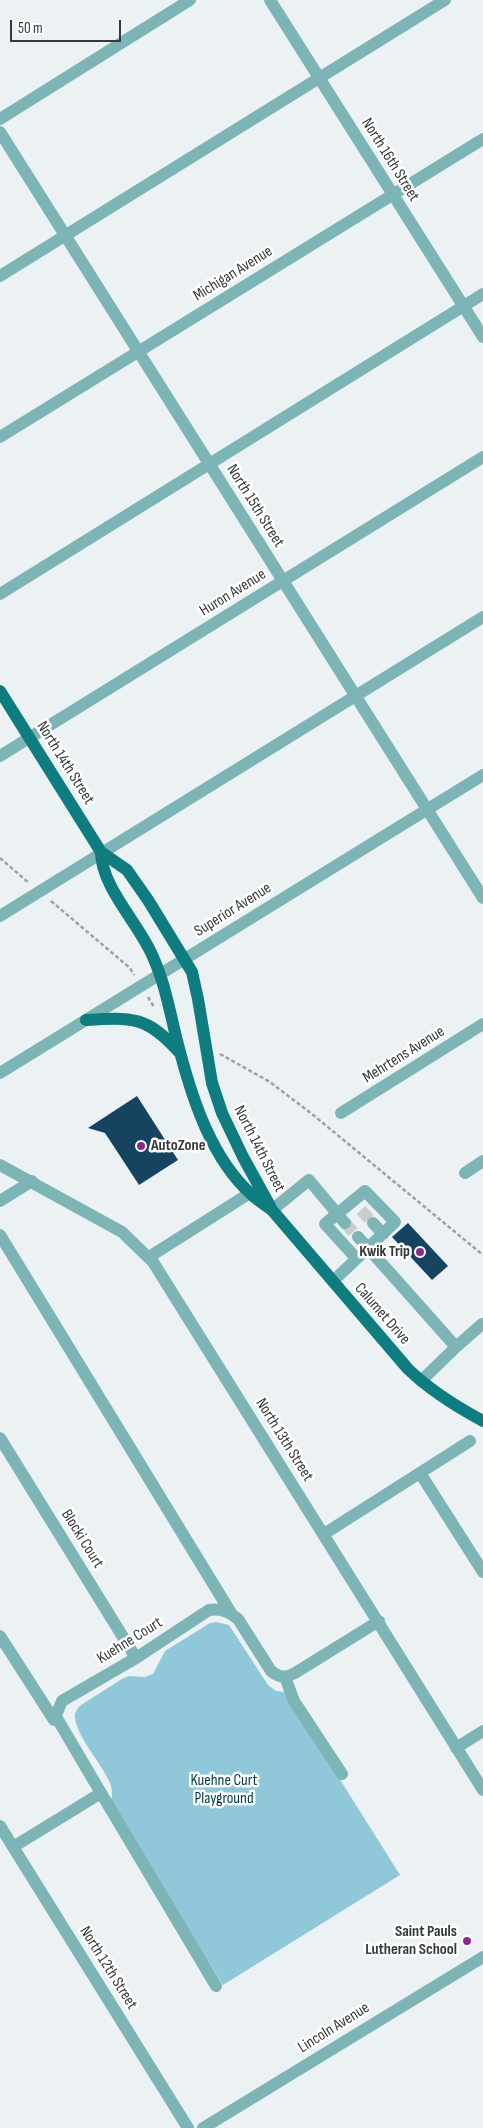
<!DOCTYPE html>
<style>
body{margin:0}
#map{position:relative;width:483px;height:2128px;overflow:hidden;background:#ecf2f4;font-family:"Sofia Sans Condensed",sans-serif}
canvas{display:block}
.scale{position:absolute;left:10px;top:20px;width:111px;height:22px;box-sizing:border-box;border:2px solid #363839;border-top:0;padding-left:6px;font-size:15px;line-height:18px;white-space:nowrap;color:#363839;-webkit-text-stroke:4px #fff;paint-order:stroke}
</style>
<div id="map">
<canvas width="483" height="2128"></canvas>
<div class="scale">50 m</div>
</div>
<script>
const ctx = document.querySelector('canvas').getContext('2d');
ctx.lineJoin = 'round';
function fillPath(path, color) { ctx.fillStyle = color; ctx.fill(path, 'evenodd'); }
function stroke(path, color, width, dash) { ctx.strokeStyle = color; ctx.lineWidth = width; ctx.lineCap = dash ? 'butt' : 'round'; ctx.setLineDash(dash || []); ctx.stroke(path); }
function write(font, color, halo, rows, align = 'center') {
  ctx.font = font + ' "Sofia Sans Condensed",sans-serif'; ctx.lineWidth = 5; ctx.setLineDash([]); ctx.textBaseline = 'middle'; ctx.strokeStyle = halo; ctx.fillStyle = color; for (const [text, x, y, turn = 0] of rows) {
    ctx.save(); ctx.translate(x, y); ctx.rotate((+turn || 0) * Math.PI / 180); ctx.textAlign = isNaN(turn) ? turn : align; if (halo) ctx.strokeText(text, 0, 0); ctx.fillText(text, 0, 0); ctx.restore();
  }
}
fillPath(new Path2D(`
 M216 1622 229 1625 268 1685 276 1691 285 1692 400 1875 223 1985 112 1809C110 1800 114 1792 110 1783 102 1764 77 1737 75 1718 74 1713 77 1709 81 1705L122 1679 129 1676 145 1677 153 1674 165 1651 210 1623Z`), '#91c8d9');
fillPath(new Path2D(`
 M137 1096 178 1160 139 1185 105 1133 88 1128Z
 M408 1223 448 1266 432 1280 392 1237Z`), '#154360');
stroke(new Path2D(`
 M361 1210 373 1223
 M345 1223 358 1237`), '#c8cdcf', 12, [12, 6]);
stroke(new Path2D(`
 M0 858 29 883
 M51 901 130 968 134 975
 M148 997 154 1007
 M220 1054 270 1082 312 1114 483 1255`), '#9ca1a2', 2.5, [4, 2.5]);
stroke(new Path2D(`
 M270 0 483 337
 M0 119 190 0
 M0 132 483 898
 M0 276 445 0
 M0 437 483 139
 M0 594 483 294
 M0 756 483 457
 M0 916 483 617
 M0 1073 483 775
 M341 1113 483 1024
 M0 1165 122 1232 153 1262 483 1790
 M465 1173 483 1161
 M0 1201 32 1181
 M272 1210 309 1180 345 1223
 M373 1223 383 1234
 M0 1235 231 1613
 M149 1257 250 1193
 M356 1258 325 1224 365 1191 395 1222 368 1248 456 1347 421 1381
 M333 1281 368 1248 358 1237
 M456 1347 482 1324
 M0 1438 136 1658
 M420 1473 483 1572
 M324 1534 470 1441
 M0 1636 54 1720
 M285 1677 294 1701 342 1774
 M456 1748 483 1731
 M101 1793 216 1986
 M0 1826 188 2128
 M13 1847 101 1793 58 1720H54L62 1701 136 1658 209 1610C221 1608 229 1612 238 1619L271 1671C280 1678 285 1678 295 1673L379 1621
 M203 2128 483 1957`), '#7db5b6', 12);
stroke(new Path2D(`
 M0 691 101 852 127 870 148 900 192 972 198 999 212 1083 222 1113 243 1157 270 1206
 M101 852C101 887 140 925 153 957 167 988 171 1020 180 1052 193 1101 212 1159 251 1194 257 1200 265 1205 272 1210L408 1369C431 1391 455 1406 483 1421
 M86 1020C132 1017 147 1016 179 1052`), '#0f7d7f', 12);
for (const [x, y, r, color] of [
 [141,1146,5,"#8b2991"],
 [420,1252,5,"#8b2991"],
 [467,1941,5,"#8b2991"]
]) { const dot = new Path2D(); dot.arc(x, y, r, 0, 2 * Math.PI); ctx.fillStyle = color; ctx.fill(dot); stroke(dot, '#fff', 2); }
write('16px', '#363839', '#fff', [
 ["North 16th Street",390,160,58],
 ["Michigan Avenue",233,274,-32],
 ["North 15th Street",255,506,58],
 ["Huron Avenue",233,593,-32],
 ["North 14th Street",65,763,58],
 ["Superior Avenue",233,910,-32],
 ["Mehrtens Avenue",404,1055,-32],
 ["North 14th Street",259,1149,63],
 ["Calumet Drive",382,1314,49],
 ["North 13th Street",284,1440,58],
 ["Blocki Court",82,1539,58],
 ["Kuehne Court",130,1641,-32],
 ["North 12th Street",108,1968,58],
 ["Lincoln Avenue",334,2028,-32]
]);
write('bold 16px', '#363839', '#fff', [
 ["AutoZone",151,1146,"left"],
 ["Kwik Trip",410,1252],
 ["Saint Pauls",457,1932],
 ["Lutheran School",457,1950]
], 'right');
write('16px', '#003a47', '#fff', [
 ["Kuehne Curt",224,1781],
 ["Playground",224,1799]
]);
</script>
